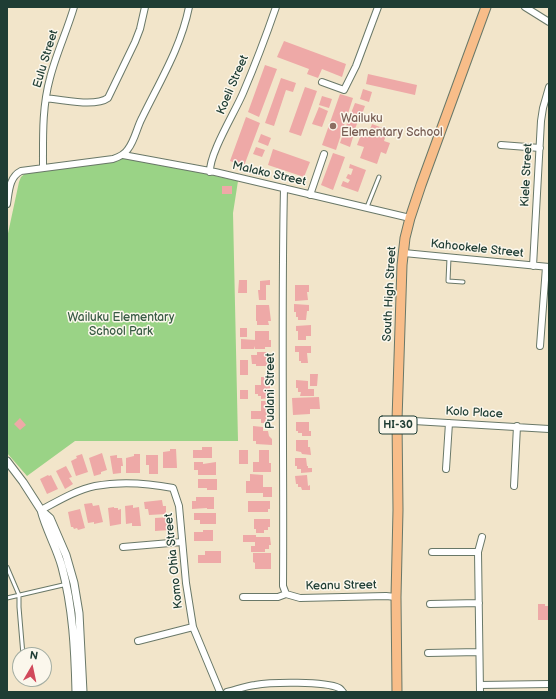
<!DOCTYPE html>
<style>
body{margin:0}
#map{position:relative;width:556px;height:699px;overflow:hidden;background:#f2e5ca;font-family:"Balsamiq Sans",sans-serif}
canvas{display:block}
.frame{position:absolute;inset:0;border:8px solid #1f3d34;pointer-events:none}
.north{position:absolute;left:12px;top:647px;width:40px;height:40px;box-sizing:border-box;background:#fbf7ec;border:1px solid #a3ada2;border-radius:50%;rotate:9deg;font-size:11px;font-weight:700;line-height:16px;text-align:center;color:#1f3d34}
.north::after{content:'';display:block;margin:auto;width:14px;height:18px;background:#d1495b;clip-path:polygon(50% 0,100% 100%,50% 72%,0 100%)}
</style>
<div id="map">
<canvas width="556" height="699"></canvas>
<div class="frame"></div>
<div class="north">N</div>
</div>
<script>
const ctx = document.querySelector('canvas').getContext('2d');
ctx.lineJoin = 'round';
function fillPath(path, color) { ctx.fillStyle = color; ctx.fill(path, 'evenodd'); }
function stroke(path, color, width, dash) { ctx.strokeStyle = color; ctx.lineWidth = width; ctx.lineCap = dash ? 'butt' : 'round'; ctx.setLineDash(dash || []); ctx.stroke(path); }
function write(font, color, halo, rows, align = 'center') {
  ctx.font = font + ' "Balsamiq Sans",sans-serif'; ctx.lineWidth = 3; ctx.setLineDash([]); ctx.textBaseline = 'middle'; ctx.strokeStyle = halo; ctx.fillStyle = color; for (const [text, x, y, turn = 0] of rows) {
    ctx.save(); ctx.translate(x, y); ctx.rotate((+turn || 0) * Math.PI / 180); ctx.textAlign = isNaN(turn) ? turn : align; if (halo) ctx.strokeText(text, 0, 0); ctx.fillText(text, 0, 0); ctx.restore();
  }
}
fillPath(new Path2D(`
 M126 156 238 181 233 213 238 441H75L27 476 7 453V238L19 182 21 177 28 171Z`), '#9ad386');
fillPath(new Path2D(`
 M284 41 346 64 342 77 322 69 318 78 307 74 309 69 277 57Z
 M265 65 277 69 259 117 248 112Z
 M368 74 417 85 415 95 366 84Z
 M281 78 296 83 293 92 286 90 274 126 265 123Z
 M305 87 317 91 301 136 289 132Z
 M363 89 372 92 369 102 360 99Z
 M340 94 353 98 336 150 322 145Z
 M322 96 332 99 329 108 319 105Z
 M355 103 365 106 361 117 351 113Z
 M319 107 328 111 322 127 312 124Z
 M246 117 260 123 244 166 230 161Z
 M349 118 358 121 355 129 346 126Z
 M372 124 388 130 384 141 390 143 386 154 381 152 377 164 360 158 364 147 357 145 362 132 368 135Z
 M261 134 271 138 268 146 258 142Z
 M343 134 353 137 350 147 340 143Z
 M256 147 265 150 262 157 253 154Z
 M273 149 310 162 304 177 268 165Z
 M333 153 345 157 333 190 321 185Z
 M350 164 366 170 358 192 341 186 343 181 348 183 350 180 346 178 348 174 351 175 353 169 349 168Z
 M222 186H232V194H222Z
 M239 280H247V293H238Z
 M270 280V285H266V300H259L258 290H260V281Z
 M295 285H309V292H307L308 300 295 301Z
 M294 304 309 305V311H307L306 320H298V317H296V312H294Z
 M256 305H269L271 321H268L269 325H257V321H256Z
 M311 325V336H306V340H298V331H296V326Z
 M240 328H247V337H240Z
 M255 331H269V340H271V347H265V349H255V346L254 349H241V339L255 340Z
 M295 346H311V353H307L308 363H301V361H299V352H295Z
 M257 352H268V359H270V366H256V364H252L251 355H257Z
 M240 360H248V375H240Z
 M310 374H318L317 386H310Z
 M261 377H270V398L261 399V396H258V394H255V385H261Z
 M296 380 308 381V389H314V396H300L301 392H298V388H296Z
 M240 390H248V399H240Z
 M319 397 320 409H310V414L293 415 292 398Z
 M261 401H271V423H261V419H251V411H261Z
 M20 418 26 425 20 430 14 424Z
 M296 422H309V431H311V436H302V433H298V431H296Z
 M253 426 263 427V431H268L269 436 272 439V445L256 444V441H253Z
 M296 440H308V447H310L311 455 302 454 301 452 296 451Z
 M202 447H212V458H193V450H202Z
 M170 449H176L177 468H163V452L170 451Z
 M239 450H248V464H239Z
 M259 450H269V463H271V472H253V462H259Z
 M102 453 107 470 101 472V474L94 476 89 458Z
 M82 454 88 472 76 476 71 461 77 458 76 456Z
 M134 454H140V473H126V458L134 456Z
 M117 455V458H122L123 466H121V473L113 474 110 456Z
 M146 455H158V474H149V465H146Z
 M295 458H306L307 466H308V468H312V472L301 473V469H297V466H295Z
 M194 462H203V464L216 462V475H198V470H194Z
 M66 466 72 477 69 478 73 484 65 489 56 471Z
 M250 474 263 475V487H272V497H263V493H246V481H250Z
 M48 475 49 476 51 475 58 489 47 494 40 479Z
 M307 475 308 486 310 485V490H302L301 487H298V484H296L295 476Z
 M198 479H217V490H207V488H198Z
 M196 497H214V509H207V508L192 509V501H196Z
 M162 500 163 506H166V514L149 515 148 509H145L144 502Z
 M248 501H270V509H268V512H248Z
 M92 503 93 506 99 505 103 522 94 524V522L88 523 84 504Z
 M133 505V508L139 507 141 526H132V523L126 524 125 506Z
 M114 507V508H118V510L121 509V524L110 526 108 508Z
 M80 509 85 528 78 530 77 528 74 529 73 527H71L68 512Z
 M194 513H216V524H200V520H194Z
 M170 517 171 530 155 531V518Z
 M254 519H270V527H268V530H264V533H256V529H254Z
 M203 530H213V541H194V532H203Z
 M243 535H256V537H270L271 545H269V549H265V552H251V546H255V542H243Z
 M205 551H221V563H198V555H205Z
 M253 553H271V569H255V563L253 562Z
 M538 604H545V606H549V620H538Z`), '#eea9a7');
const service = new Path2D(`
 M367 207 379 177
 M449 258 448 281 463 282
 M7 567 19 595V607L23 655
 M7 598 63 585`);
const minor = new Path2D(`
 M525 7 549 22
 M322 82 344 90 356 66 378 7
 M46 98C61 100 96 107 108 98L135 42 140 29 145 7
 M501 145 540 148
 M123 155 215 172 410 218
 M43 167C43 137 42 107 50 78 56 54 67 31 74 7
 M210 172C209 154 235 112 243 93 255 65 266 36 276 7
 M284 188C281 321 284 454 283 586L286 594
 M310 195 324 154
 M7 204C9 192 9 177 21 171L113 159C119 157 125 154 128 149 135 140 137 127 142 118 160 81 181 47 189 7
 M404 253 549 267
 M533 266 541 121 543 108 549 87
 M540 346 546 267
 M397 420 549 429
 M446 469 449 423
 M514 486 517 426
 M41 510C58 501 76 490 95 486 121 481 147 483 173 488L179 506 186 583 193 627 220 692
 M123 547 182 542
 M432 552H478
 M286 594 300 598 386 596 396 597
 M243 597H278L286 594
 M430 604 479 603
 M138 641 193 627
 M428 653 479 652
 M480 685 549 684
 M227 692C236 690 245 686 255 685 271 682 325 681 339 688 340 688 342 691 343 692
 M480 692 478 552 482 537`);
const tertiary = new Path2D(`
 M7 461 23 482 41 510 50 518 66 555 74 583 79 613 83 692
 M41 510C46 530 57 548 62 567 73 608 75 650 76 692`);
const primary = new Path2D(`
 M397 692 396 597 398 510 397 420 402 265 405 238 410 218 421 185 486 7`);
stroke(service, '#697868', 5);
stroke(minor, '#697868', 8);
stroke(tertiary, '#697868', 9);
stroke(primary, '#697868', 11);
stroke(service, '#fff', 3);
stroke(minor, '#fff', 6);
stroke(tertiary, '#fff', 7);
stroke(primary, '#f8bd89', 9);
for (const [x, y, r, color] of [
 [333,126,4,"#8d6e63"]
]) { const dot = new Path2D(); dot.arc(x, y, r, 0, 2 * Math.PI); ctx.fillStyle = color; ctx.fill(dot); stroke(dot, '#fbf7ec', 1.5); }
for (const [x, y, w] of [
 [398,425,38]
]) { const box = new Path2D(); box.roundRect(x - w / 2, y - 9, w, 18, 3); ctx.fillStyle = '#fbf7ec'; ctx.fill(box); stroke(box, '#1f3d34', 1); }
write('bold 11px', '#1f3d34', null, [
 ["HI-30",398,425]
]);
write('12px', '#1f3d34', '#fbf7ec', [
 ["Eulu Street",46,59,-73],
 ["Koeli Street",233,85,-67],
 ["Malako Street",269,174,13],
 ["Kiele Street",527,175,-87],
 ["Kahookele Street",477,249,6],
 ["South High Street",390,294,-87],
 ["Pualani Street",271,391,-90],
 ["Kolo Place",474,413,3],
 ["Komo Ohia Street",174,561,-96],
 ["Keanu Street",341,586,-1]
]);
write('12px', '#785e54', '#fbf7ec', [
 ["Wailuku",341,119],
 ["Elementary School",341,133]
], 'left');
write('12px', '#385b44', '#fbf7ec', [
 ["Wailuku Elementary",121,318],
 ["School Park",121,332]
]);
</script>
